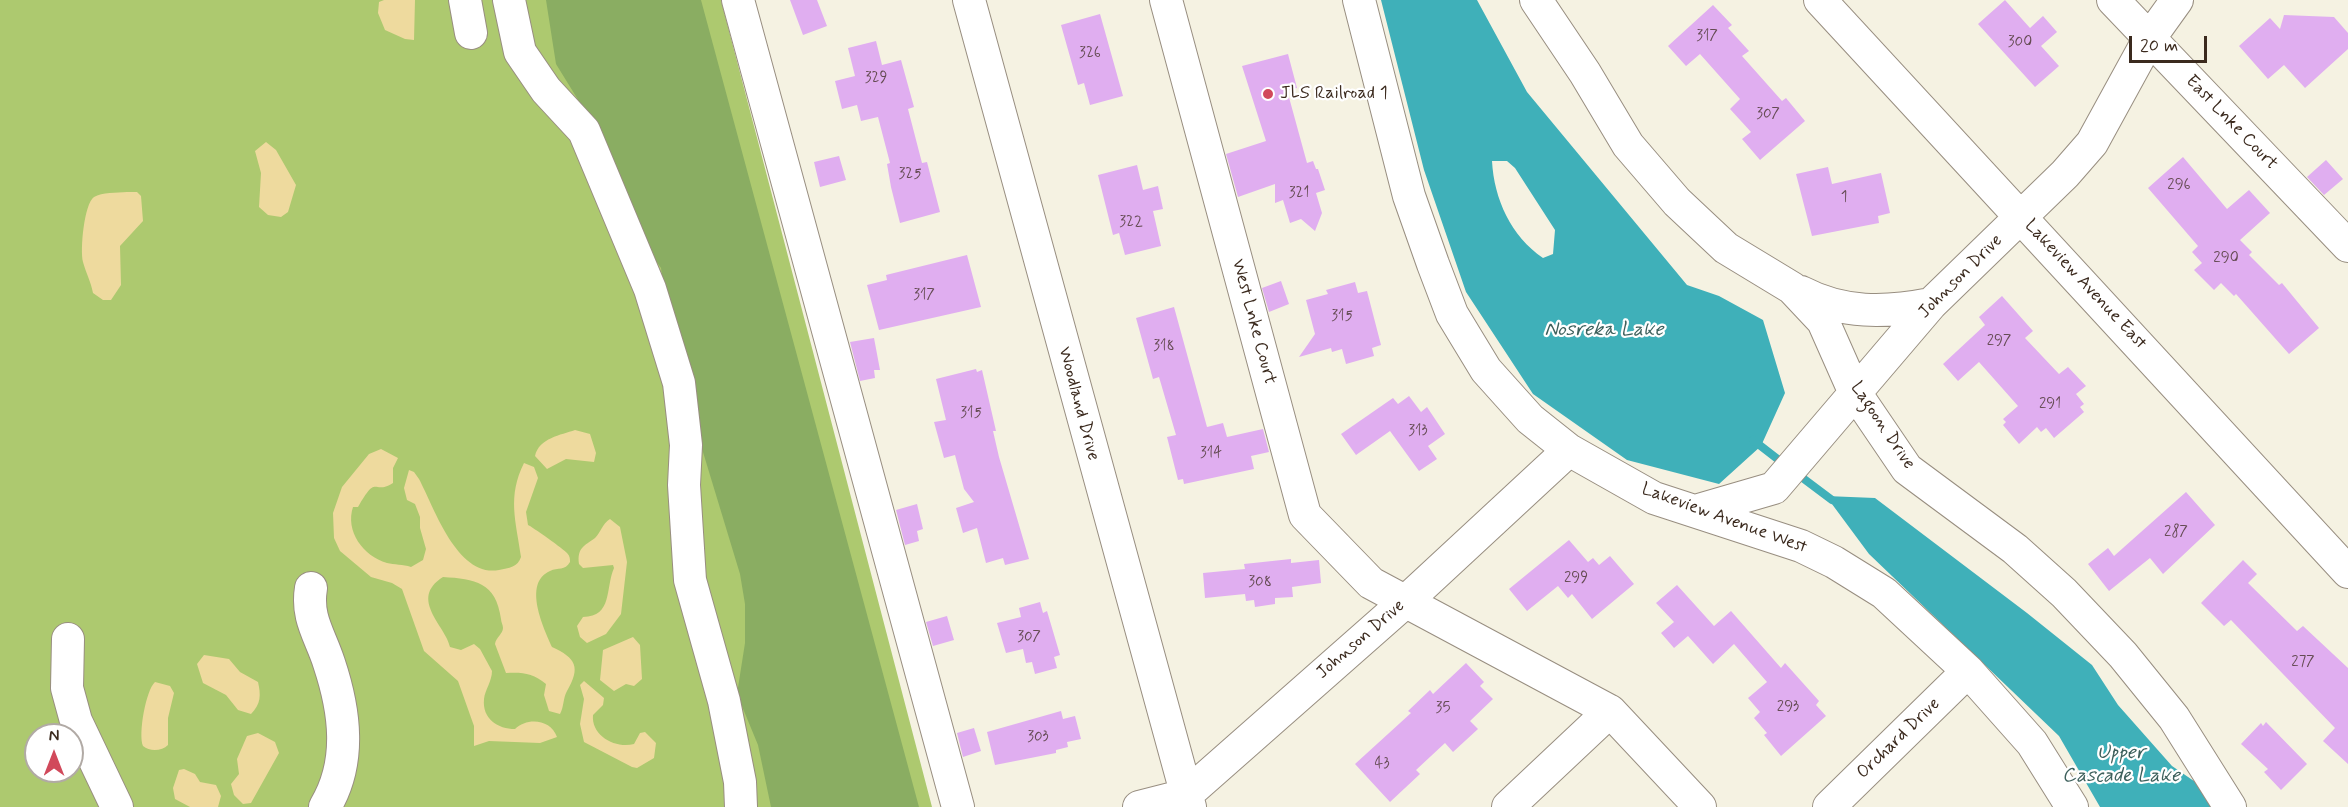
<!DOCTYPE html>
<style>
body{margin:0}
#map{position:relative;width:2348px;height:807px;overflow:hidden;background:#f5f2e2;font-family:Mynerve,sans-serif}
canvas{display:block}
.north{position:absolute;left:24px;top:723px;width:60px;height:60px;box-sizing:border-box;background:#fff;border:2px solid #b1aaa5;border-radius:50%;rotate:0deg;font-size:16px;font-weight:700;line-height:24px;text-align:center;color:#3b2a1e}
.north::after{content:'';display:block;margin:auto;width:21px;height:27px;background:#d1495b;clip-path:polygon(50% 0,100% 100%,50% 72%,0 100%)}
.scale{position:absolute;left:2129px;top:36px;width:78px;height:27px;box-sizing:border-box;border:3px solid #3b2a1e;border-top:0;padding-left:8px;font-size:18px;line-height:21px;white-space:nowrap;color:#3b2a1e;-webkit-text-stroke:4px #fff;paint-order:stroke}
</style>
<div id="map">
<canvas width="2348" height="807"></canvas>
<div class="north">N</div>
<div class="scale">20 m</div>
</div>
<script>
const ctx = document.querySelector('canvas').getContext('2d');
ctx.lineJoin = 'round';
function fillPath(path, color) { ctx.fillStyle = color; ctx.fill(path, 'evenodd'); }
function stroke(path, color, width, dash) { ctx.strokeStyle = color; ctx.lineWidth = width; ctx.lineCap = dash ? 'butt' : 'round'; ctx.setLineDash(dash || []); ctx.stroke(path); }
function write(font, color, halo, rows, align = 'center') {
  ctx.font = font + ' Mynerve,sans-serif'; ctx.lineWidth = 4.5; ctx.setLineDash([]); ctx.textBaseline = 'middle'; ctx.strokeStyle = halo; ctx.fillStyle = color; for (const [text, x, y, turn = 0] of rows) {
    ctx.save(); ctx.translate(x, y); ctx.rotate((+turn || 0) * Math.PI / 180); ctx.textAlign = isNaN(turn) ? turn : align; if (halo) ctx.strokeText(text, 0, 0); ctx.fillText(text, 0, 0); ctx.restore();
  }
}
fillPath(new Path2D(`
 M0 0H721L932 807H0ZM36 735H72V771H36Z`), '#adc96f');
fillPath(new Path2D(`
 M546 0H701L919 807H771L758 745 737 694 745 643V604L740 574 696 429 666 305 661 268 626 218 593 124 556 64Z`), '#8aad62');
fillPath(new Path2D(`
 M384 0H415L414 40 405 39 385 30 378 13 379 2Z
 M266 142 276 150 296 185 288 212 281 217 268 215 259 207 261 173 255 151Z
 M127 192H137L141 196 143 221 120 246 121 285 111 300H103L93 293C91 282 86 273 83 262 80 250 84 204 94 197 102 192 117 193 127 192Z
 M575 430 590 434 596 453 594 462 566 459 547 469 535 456C539 438 561 435 575 430Z
 M381 449 398 458 393 468V483C372 496 378 472 358 507H353C345 531 363 556 387 563 394 565 403 564 411 567L423 560 426 549 420 528V517L415 504 407 500 404 488 409 470 414 472 419 479C434 507 457 578 499 570 509 568 518 567 521 557 516 521 507 497 524 463L534 467 538 478 526 512 528 525C531 526 565 550 567 553 570 556 570 559 570 562 565 571 558 567 550 571 522 583 544 629 552 647 576 658 581 667 567 691 563 698 564 707 560 714L549 711 544 695 546 684C533 673 522 672 506 673L495 644C496 637 503 634 503 628 503 625 501 622 501 619 496 582 475 579 443 577 408 599 446 626 450 647L461 650 474 644 480 649 492 671C492 681 485 690 484 699 482 719 498 729 515 729 527 717 551 719 557 737L540 743 489 741 474 746V726L458 681 424 651 402 589 392 583 371 577 340 551 334 538 333 513 342 487 369 454Z
 M610 519 620 527 627 562 621 614 606 634 587 643 580 637 577 626 583 617C613 616 605 589 614 568L613 565 583 568 579 564C577 548 584 546 595 538 601 532 602 524 610 519Z
 M633 637 640 645 642 679 634 686 626 684 614 691 600 680 603 650Z
 M204 655 229 659 240 672 258 682C261 695 261 704 251 714L238 710 226 695 203 683 197 664Z
 M584 681 604 698 603 705 593 715C591 736 616 749 634 744L640 733 645 732 656 743 654 758 637 768 632 767 584 742 580 724 584 699 580 685Z
 M155 682 170 686 174 693 168 718V745C162 751 150 752 143 746 138 734 146 690 155 682Z
 M258 733 275 742 279 753 251 803 243 804 234 795 231 784 239 774 237 759 247 736Z
 M184 769 195 774 200 782 216 785 221 796 218 807H190L175 799 173 788 179 770Z`), '#eeda9e');
fillPath(new Path2D(`
 M1381 0H1477L1527 92 1687 285 1719 296 1763 320 1785 393 1761 446 1719 484 1627 460 1533 394 1466 292 1424 170ZM1492 161H1507L1515 168 1555 230 1553 254 1543 258C1511 236 1494 199 1492 161Z
 M1826 496 1875 498 2027 613 2092 665 2118 705 2172 766 2207 790 2218 807H2100L2059 736 1869 554Z`), '#3fb0b9');
stroke(new Path2D(`
 M1753 440 1784 464
 M1796 473 1832 500`), '#3fb0b9', 8);
fillPath(new Path2D(`
 M790 0H817L827 26 803 35Z
 M2005 0 2030 28 2043 16 2057 32 2041 46 2059 66 2035 87 1978 24Z
 M1713 5 1732 25 1728 28 1749 51 1742 56 1782 101 1786 98 1805 121 1760 160 1742 139 1751 132 1730 109 1740 99 1700 54 1686 66 1668 46Z
 M1100 14 1123 96 1090 105 1084 83 1078 85 1061 25Z
 M2284 15 2334 17 2348 33V49L2305 88 2284 65 2268 79 2239 46 2270 18 2280 29Z
 M876 41 882 65 901 60 914 107 908 109 922 163 927 162 940 212 900 223 891 187 887 164 890 163 878 117 861 121 857 105 842 109 835 81 855 76 848 48Z
 M1288 54 1297 88 1287 90 1307 163 1313 161 1316 169H1318L1325 190 1316 193 1322 213 1315 231 1301 219 1290 223 1283 200 1275 203V184L1238 197 1226 154 1266 141 1242 66Z
 M839 156 846 180 820 187 814 162Z
 M2183 157 2227 209 2249 190 2270 213 2240 240 2252 252 2249 255 2279 285 2282 283 2319 328 2289 354 2236 294 2234 296 2221 283 2214 290 2194 270 2202 263 2192 252 2198 246 2148 188Z
 M2326 160 2343 179 2324 195 2307 177Z
 M1137 165 1143 190 1158 186 1163 209 1153 211 1161 246 1125 255 1119 233 1113 235 1098 175Z
 M1828 167 1832 184 1881 173 1890 213 1878 216 1879 223 1812 236 1796 174Z
 M967 255 981 307 879 330 867 285 887 280 886 275Z
 M1281 281 1289 304 1269 312 1262 288Z
 M1355 282 1358 293 1367 291 1381 345 1372 348 1374 356 1346 364 1342 349 1332 352 1331 348 1299 357 1315 334 1306 300 1328 294 1326 290Z
 M2002 296 2033 331 2025 338 2059 374 2068 367 2086 386 2076 394 2084 404 2080 407 2084 412 2054 438 2046 428 2041 432 2037 427 2019 444 2003 425 2006 422 2003 419 2018 406 1979 362 1958 381 1943 364 1985 325 1979 317Z
 M1174 307 1207 427 1223 423 1227 437 1263 429 1269 452 1251 456 1254 469 1184 484 1183 479 1178 480 1167 437 1176 435 1159 377 1153 379 1136 318Z
 M874 338 880 370H874L875 378 860 381 850 342Z
 M976 369 977 372 982 370 996 431H993L999 457 1029 559 1005 565 1003 558 986 563 977 528 963 533 956 508 974 502 964 489 955 455 944 458 934 422 946 420 936 379Z
 M1409 396 1421 412 1427 407 1445 434 1428 446 1437 459 1419 471 1390 431 1356 455 1341 434 1393 398 1398 404Z
 M2186 492 2215 525 2163 574 2150 558 2109 591 2088 564 2108 548 2114 556Z
 M917 504 923 529 917 531 919 541 905 545 896 510Z
 M1569 540 1588 562 1593 558 1599 565 1610 556 1634 584 1592 619 1572 594 1568 598 1558 586 1527 611 1509 589Z
 M1291 559V563L1319 560 1321 583 1292 587 1293 597 1275 598V604L1255 607 1254 600 1246 601 1245 594 1205 598 1203 573 1245 569 1244 564Z
 M2243 560 2257 574 2248 583 2297 631 2303 626 2348 668V764L2323 741 2335 728 2231 620 2224 626 2201 603Z
 M1677 585 1714 626 1731 611 1781 668 1785 663 1819 701 1816 705 1826 716 1781 756 1764 735 1767 733 1754 718 1760 712 1748 698 1767 682 1734 644 1713 664 1688 636 1674 648 1661 633 1674 622 1656 603Z
 M1040 602 1043 613 1047 611 1060 655 1054 657 1057 668 1035 674 1032 662 1026 663 1023 649 1006 653 997 623 1021 617 1019 608Z
 M947 616 954 640 933 646 926 622Z
 M1466 663 1484 682 1480 686 1493 699 1470 721 1478 729 1453 752 1445 743 1416 770 1420 774 1390 802 1355 764 1411 713 1408 711 1430 690 1433 694Z
 M1061 711 1063 719 1075 716 1081 739 1067 742 1068 747 1056 750V753L995 765 987 732Z
 M2266 722 2307 764 2281 790 2264 772 2268 769 2241 744 2261 723 2263 726Z
 M974 728 981 751 963 757 957 733Z`), '#e0aef0');
const minor = new Path2D(`
 M465 0 471 33
 M509 0 520 52 546 90 584 131 650 289 679 383 686 445 684 485 690 580 724 701 740 782 741 807
 M738 0 958 807
 M969 0 1190 807
 M1166 0 1305 515 1371 583 1610 711 1700 807
 M1359 0 1409 196 1433 264 1452 314 1486 370 1530 419 1569 450 1654 498 1801 546 1834 562 1884 593 1968 671 2032 743 2072 807
 M1536 0 1585 73 1628 145 1677 202 1726 248 1792 288 1823 321 1854 391 1907 469 2015 549 2064 593 2123 655 2174 718 2230 807
 M1820 0 2348 572
 M2113 0 2348 246
 M1801 292C1843 314 1885 313 1931 304
 M1695 511 1774 488 1931 304 2065 174 2092 143 2149 39 2177 0
 M311 588C306 618 320 635 329 663 345 711 352 762 325 807
 M68 639 67 688 76 721 117 807
 M1139 807 1186 795 1405 602 1569 450
 M1508 807 1610 711
 M1829 807 1968 671`);
stroke(minor, '#988e80', 34);
stroke(minor, '#fff', 32);
for (const [x, y, r, color] of [
 [1268,94,6,"#d1495b"]
]) { const dot = new Path2D(); dot.arc(x, y, r, 0, 2 * Math.PI); ctx.fillStyle = color; ctx.fill(dot); stroke(dot, '#fff', 2); }
write('15px', '#644b52', null, [
 ["317",1707,37],
 ["300",2020,43],
 ["326",1090,54],
 ["329",876,79],
 ["307",1768,115],
 ["325",910,175],
 ["296",2179,186],
 ["321",1299,194],
 ["1",1844,198],
 ["322",1131,223],
 ["290",2226,259],
 ["317",924,296],
 ["315",1342,317],
 ["297",1999,342],
 ["318",1164,347],
 ["291",2050,405],
 ["315",971,414],
 ["313",1418,432],
 ["314",1211,454],
 ["287",2176,533],
 ["299",1576,579],
 ["308",1260,583],
 ["307",1029,638],
 ["277",2303,663],
 ["293",1788,708],
 ["35",1443,709],
 ["303",1038,738],
 ["43",1382,764]
]);
write('18px', '#3b2a1e', '#fff', [
 ["JLS Railroad 1",1280,94]
], 'left');
write('18px', '#3b2a1e', '#fff', [
 ["East Lnke Court",2231,123,46],
 ["Johnson Drive",1961,277,-45],
 ["Lakeview Avenue East",2085,285,47],
 ["West Lnke Court",1253,322,75],
 ["Woodland Drive",1078,404,75],
 ["Lagoon Drive",1882,426,56],
 ["Lakeview Avenue West",1724,519,20],
 ["Johnson Drive",1361,640,-41],
 ["Orchard Drive",1899,739,-44]
]);
write('italic 20px', '#3d605c', '#fff', [
 ["Nosreka Lake",1604,331],
 ["Upper",2121,754],
 ["Cascade Lake",2121,777]
]);
</script>
